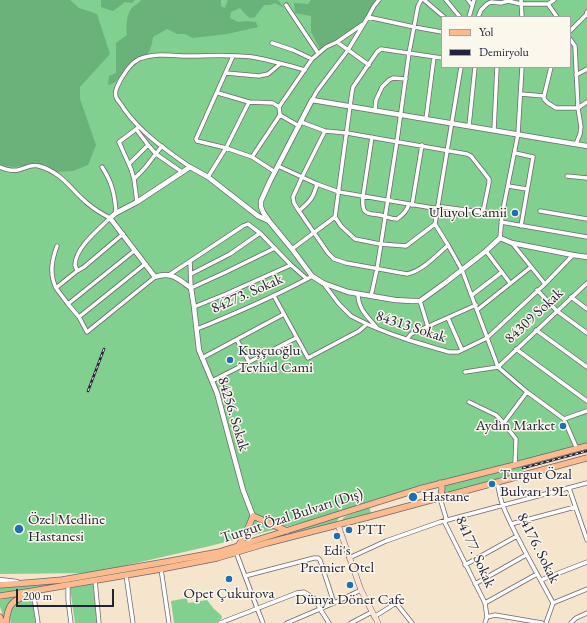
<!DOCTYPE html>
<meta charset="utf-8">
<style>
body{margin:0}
#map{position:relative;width:587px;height:623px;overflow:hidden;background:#f6e5cd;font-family:"EB Garamond",serif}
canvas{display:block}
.legend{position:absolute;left:441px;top:16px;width:130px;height:52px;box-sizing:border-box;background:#fbf7ec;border:1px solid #a4a2a5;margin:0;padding:5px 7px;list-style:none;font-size:12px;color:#22223b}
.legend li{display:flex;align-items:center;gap:8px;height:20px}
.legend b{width:20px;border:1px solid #a4a2a5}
.scale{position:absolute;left:16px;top:589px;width:98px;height:18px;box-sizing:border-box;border:2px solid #22223b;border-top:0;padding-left:5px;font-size:12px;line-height:14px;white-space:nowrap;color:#22223b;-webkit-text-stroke:3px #fbf7ec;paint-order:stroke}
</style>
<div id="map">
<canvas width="587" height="623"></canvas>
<ul class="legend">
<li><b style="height:5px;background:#fcba8e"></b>Yol</li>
<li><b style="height:5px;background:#22223b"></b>Demiryolu</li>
</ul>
<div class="scale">200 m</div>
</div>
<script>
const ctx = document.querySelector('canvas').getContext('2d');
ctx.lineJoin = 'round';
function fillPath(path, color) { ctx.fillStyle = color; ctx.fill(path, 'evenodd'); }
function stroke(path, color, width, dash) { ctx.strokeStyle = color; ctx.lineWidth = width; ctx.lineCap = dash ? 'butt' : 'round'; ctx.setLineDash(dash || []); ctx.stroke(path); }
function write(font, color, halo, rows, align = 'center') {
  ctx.font = font + ' "EB Garamond",serif'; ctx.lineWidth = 3; ctx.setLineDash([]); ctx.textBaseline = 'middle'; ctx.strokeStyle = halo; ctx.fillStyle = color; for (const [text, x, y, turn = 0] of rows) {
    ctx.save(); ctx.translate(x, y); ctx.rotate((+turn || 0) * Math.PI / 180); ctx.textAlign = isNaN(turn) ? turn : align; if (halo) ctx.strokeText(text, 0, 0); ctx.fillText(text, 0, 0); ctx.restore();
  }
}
fillPath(new Path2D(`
 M0 0H587V443L440 482 344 512 210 546 93 573 0 574ZM442 17H570V67H442Z
 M522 466 523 473 446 494 445 490H442L441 485Z
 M369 506 371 513 342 521 343 518 346 516 357 512 362 507Z
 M340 516 336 523 216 556 152 568 0 594V588L37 585 185 561Z
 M93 584 97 623H75L70 588Z
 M17 596C7 603 6 607 4 618L0 607V600Z
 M32 596 36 623H11C6 606 18 600 32 596Z
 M187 598 188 603 207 600 214 609 221 615 222 618 216 623H174L171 601Z`), '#82d08f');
fillPath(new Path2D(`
 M0 0H70L79 8 97 14 110 54 80 87V99L96 145 88 165 73 171 56 172 42 166 30 164 23 166 14 167 0 165Z
 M101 0H135L132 3 125 2 113 11 101 7Z
 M141 0H221V6L225 8 228 0H278L284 8 275 3 270 5H264L255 17 250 18 245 14 240 8 231 12 230 18 238 22 246 21 256 22 258 27 227 34 193 38 185 34H177L167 29 153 37C152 44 151 49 147 55 144 59 137 58 133 61 121 69 124 81 108 85L109 76 116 73V43L127 35C126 27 126 16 131 9 134 5 139 4 141 0Z
 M311 0H377L366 20 335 42 320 49 311 32V16L295 13 294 3 308 4Z`), '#69b27a');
const minor = new Path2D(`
 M424 0 444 17
 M446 0 460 17
 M468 0 472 5
 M521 0 522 17
 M548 4 554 0
 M286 5 318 53
 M368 17 414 27 442 32
 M469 17 474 0
 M478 17 481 10 487 4 491 2 501 3 508 1 521 4H548L557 17
 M570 31 586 15 587 12
 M570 39 575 46 578 108 581 127 580 134 576 144
 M337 42 369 65
 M272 43 293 50 312 59
 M233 56 196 139 197 141 226 148 252 157 275 172
 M442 58 381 49 377 52 353 87 352 92 335 217 341 226 355 239 380 244 406 246 435 224 461 67
 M226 73 259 76 268 74 280 64
 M576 75 587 69
 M218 93 249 102 273 103 279 107
 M521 94 544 96 551 67
 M544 96V99L548 103 556 108H578L587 102
 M312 100 317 91 348 50 368 17 374 6 379 0
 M375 110 376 100 382 87 389 80 393 78 406 79
 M426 119 434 57
 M301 122 325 131 347 133 467 154 471 156 489 179V183L483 212
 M299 126 280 115 279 107 312 59 326 47 337 42 363 24
 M469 126 475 67
 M136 129 148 145 156 154 182 172
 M494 130 497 67
 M325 131 302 177 293 197 294 203 299 211 328 253 334 259 346 263 407 274C422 271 437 255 448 245
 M372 137 363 196C361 218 369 212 384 216 390 218 392 219 397 219 403 215 407 211 409 204
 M515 153 533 157 521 226
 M252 157 280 115
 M130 163 148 145
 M278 166 317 184 339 192 433 208 443 207 502 215
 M0 167C5 169 13 171 18 170 26 168 31 164 39 166 63 173 70 189 87 203 94 209 102 214 110 218 99 229 75 248 75 265 75 265 77 270 77 271
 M102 167C112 182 115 195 116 213
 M190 167C166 150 141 133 124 109 122 105 119 102 117 99 113 92 118 85 121 79 126 71 131 63 139 59 154 53 170 55 185 56 207 56 230 54 252 57 270 60 287 65 305 70
 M567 176 587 178
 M208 177 226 148 249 102
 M134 179 144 169 162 146
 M508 186 527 189
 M137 202 134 179 131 169 119 142 139 127
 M412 205 422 145
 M299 211C310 201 313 199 317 184
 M540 211 587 219
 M501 222 587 237
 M435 224 448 245 462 270 498 367 527 392 564 419 577 449
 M500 238 502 215 518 134 522 67
 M512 243 545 284
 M292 249 335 217
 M486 251 510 283
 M190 261 191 288 226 272 275 248
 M145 264 79 317 87 332 155 277
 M191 274 230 254 260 233
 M169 275 243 226 248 224 260 233 291 265 307 279 312 276
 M323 283 339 304 351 316 367 324
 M56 288C49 273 52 260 57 246
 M537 290 557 311 587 333
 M358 294C358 309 368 317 377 328
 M472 295 502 272
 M274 296 308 358 359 331 367 324C393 336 421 344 449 352H458L487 338 545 284 573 255
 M371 296 377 269 397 141 409 53 418 6 421 0
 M571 297 587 309
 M420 301 428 327
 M68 304 134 251
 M194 307 226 294 291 265
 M477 310 531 267
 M79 317 68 304 56 288 77 271 84 267 123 234
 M448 318 462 350
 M197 329C234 314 271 298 307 279
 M536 330 587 367
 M407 339 411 334 476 305
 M237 340 249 362
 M516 349 587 401
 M202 358 284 314
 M465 372 498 367 587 283
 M212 381 296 338
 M469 402 496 415 501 420 516 439 515 465
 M564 419 587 411
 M503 424 527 392
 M497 482C499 490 500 499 503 506 517 540 536 571 553 603L546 623
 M569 488 587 540
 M440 498 446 518 445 523 485 603 487 617 485 623
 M511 524 575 507
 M236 552 257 608 263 623
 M349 558 386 541 440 522 587 483
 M465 565 517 536
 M161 569 169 623
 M126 575 133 623
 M245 576 314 558H318L320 560 334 603
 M95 580 99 623
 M541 580 587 562
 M475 584 526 555
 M68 585V600L71 623
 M33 591 38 623
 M485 603 537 574
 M553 603 587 589
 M374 617 396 603 412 623
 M487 617 495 615 542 623
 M220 623 297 593 304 592 315 599 320 609 329 623
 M287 623 334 603 361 590
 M351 623 372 612
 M571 623 576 618 587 613`);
const tertiary = new Path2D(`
 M587 146 312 100 270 181 261 201V207L263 212 269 221 292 249 312 276 323 283 348 292 395 300 412 301H420L427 296 445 283 486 251 500 238 512 243 573 255 587 257
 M253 516 243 490 217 393 199 350 194 307 191 288C178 279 171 271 155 277L110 218 116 213 137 202 190 167 208 177 258 216 269 221
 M0 580 17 582`);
const secondary = new Path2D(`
 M338 525 361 590 378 623`);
const primary = new Path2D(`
 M440 483 442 488 441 497
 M239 545 246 533 253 516 287 531
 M0 585 39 582 62 580 171 561 219 552 419 489 515 465 587 446
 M0 596 33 591 161 569 217 558 267 543 368 517 587 458
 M0 617 2 623
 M6 623C8 604 11 602 28 594`);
stroke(minor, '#6c666e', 5);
stroke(tertiary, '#6c666e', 6);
stroke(secondary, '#6c666e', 6);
stroke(primary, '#6c666e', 7);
stroke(minor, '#fff', 3.5);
stroke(tertiary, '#fff', 4.5);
stroke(secondary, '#fee3d2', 5);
stroke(primary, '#fcba8e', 5.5);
const rail = new Path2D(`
 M88 391 104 349
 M523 468 587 451`);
stroke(rail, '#22223b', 2.5);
stroke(rail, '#fbf7ec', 1, [3]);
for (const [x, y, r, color] of [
 [515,213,4,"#1f6fb2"],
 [230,360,4,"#1f6fb2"],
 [563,426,4,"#1f6fb2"],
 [492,484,4,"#1f6fb2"],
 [413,497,5,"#1f6fb2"],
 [19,529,5,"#1f6fb2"],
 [349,530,4,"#1f6fb2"],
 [337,536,4,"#1f6fb2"],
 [229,579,4,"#1f6fb2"],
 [350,585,4,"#1f6fb2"]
]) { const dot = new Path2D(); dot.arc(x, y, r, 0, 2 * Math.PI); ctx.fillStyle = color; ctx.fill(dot); stroke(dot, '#fbf7ec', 1.5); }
write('15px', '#22223b', '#fbf7ec', [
 ["Uluyol Camii",507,213,"right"],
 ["Kuşçuoğlu",238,351],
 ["Tevhid Cami",238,368],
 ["Aydın Market",555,426,"right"],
 ["Turgut Özal",500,475],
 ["Bulvarı 19L",500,492],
 ["Hastane",422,497],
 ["Özel Medline",28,520],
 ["Hastanesi",28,537],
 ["PTT",357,530],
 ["Edi's",337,551,"center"],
 ["Premier Otel",337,568,"center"],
 ["Opet Çukurova",229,594,"center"],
 ["Dünya Döner Cafe",350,600,"center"]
], 'left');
write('15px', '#22223b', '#fbf7ec', [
 ["84273. Sokak",247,294,-24],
 ["84309 Sokak",534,316,-43],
 ["84313 Sokak",411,327,18],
 ["84256. Sokak",233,414,73],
 ["Turgut Özal Bulvarı (Dış)",292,516,-18],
 ["84176. Sokak",538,548,63],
 ["84177. Sokak",475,552,66]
]);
</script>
